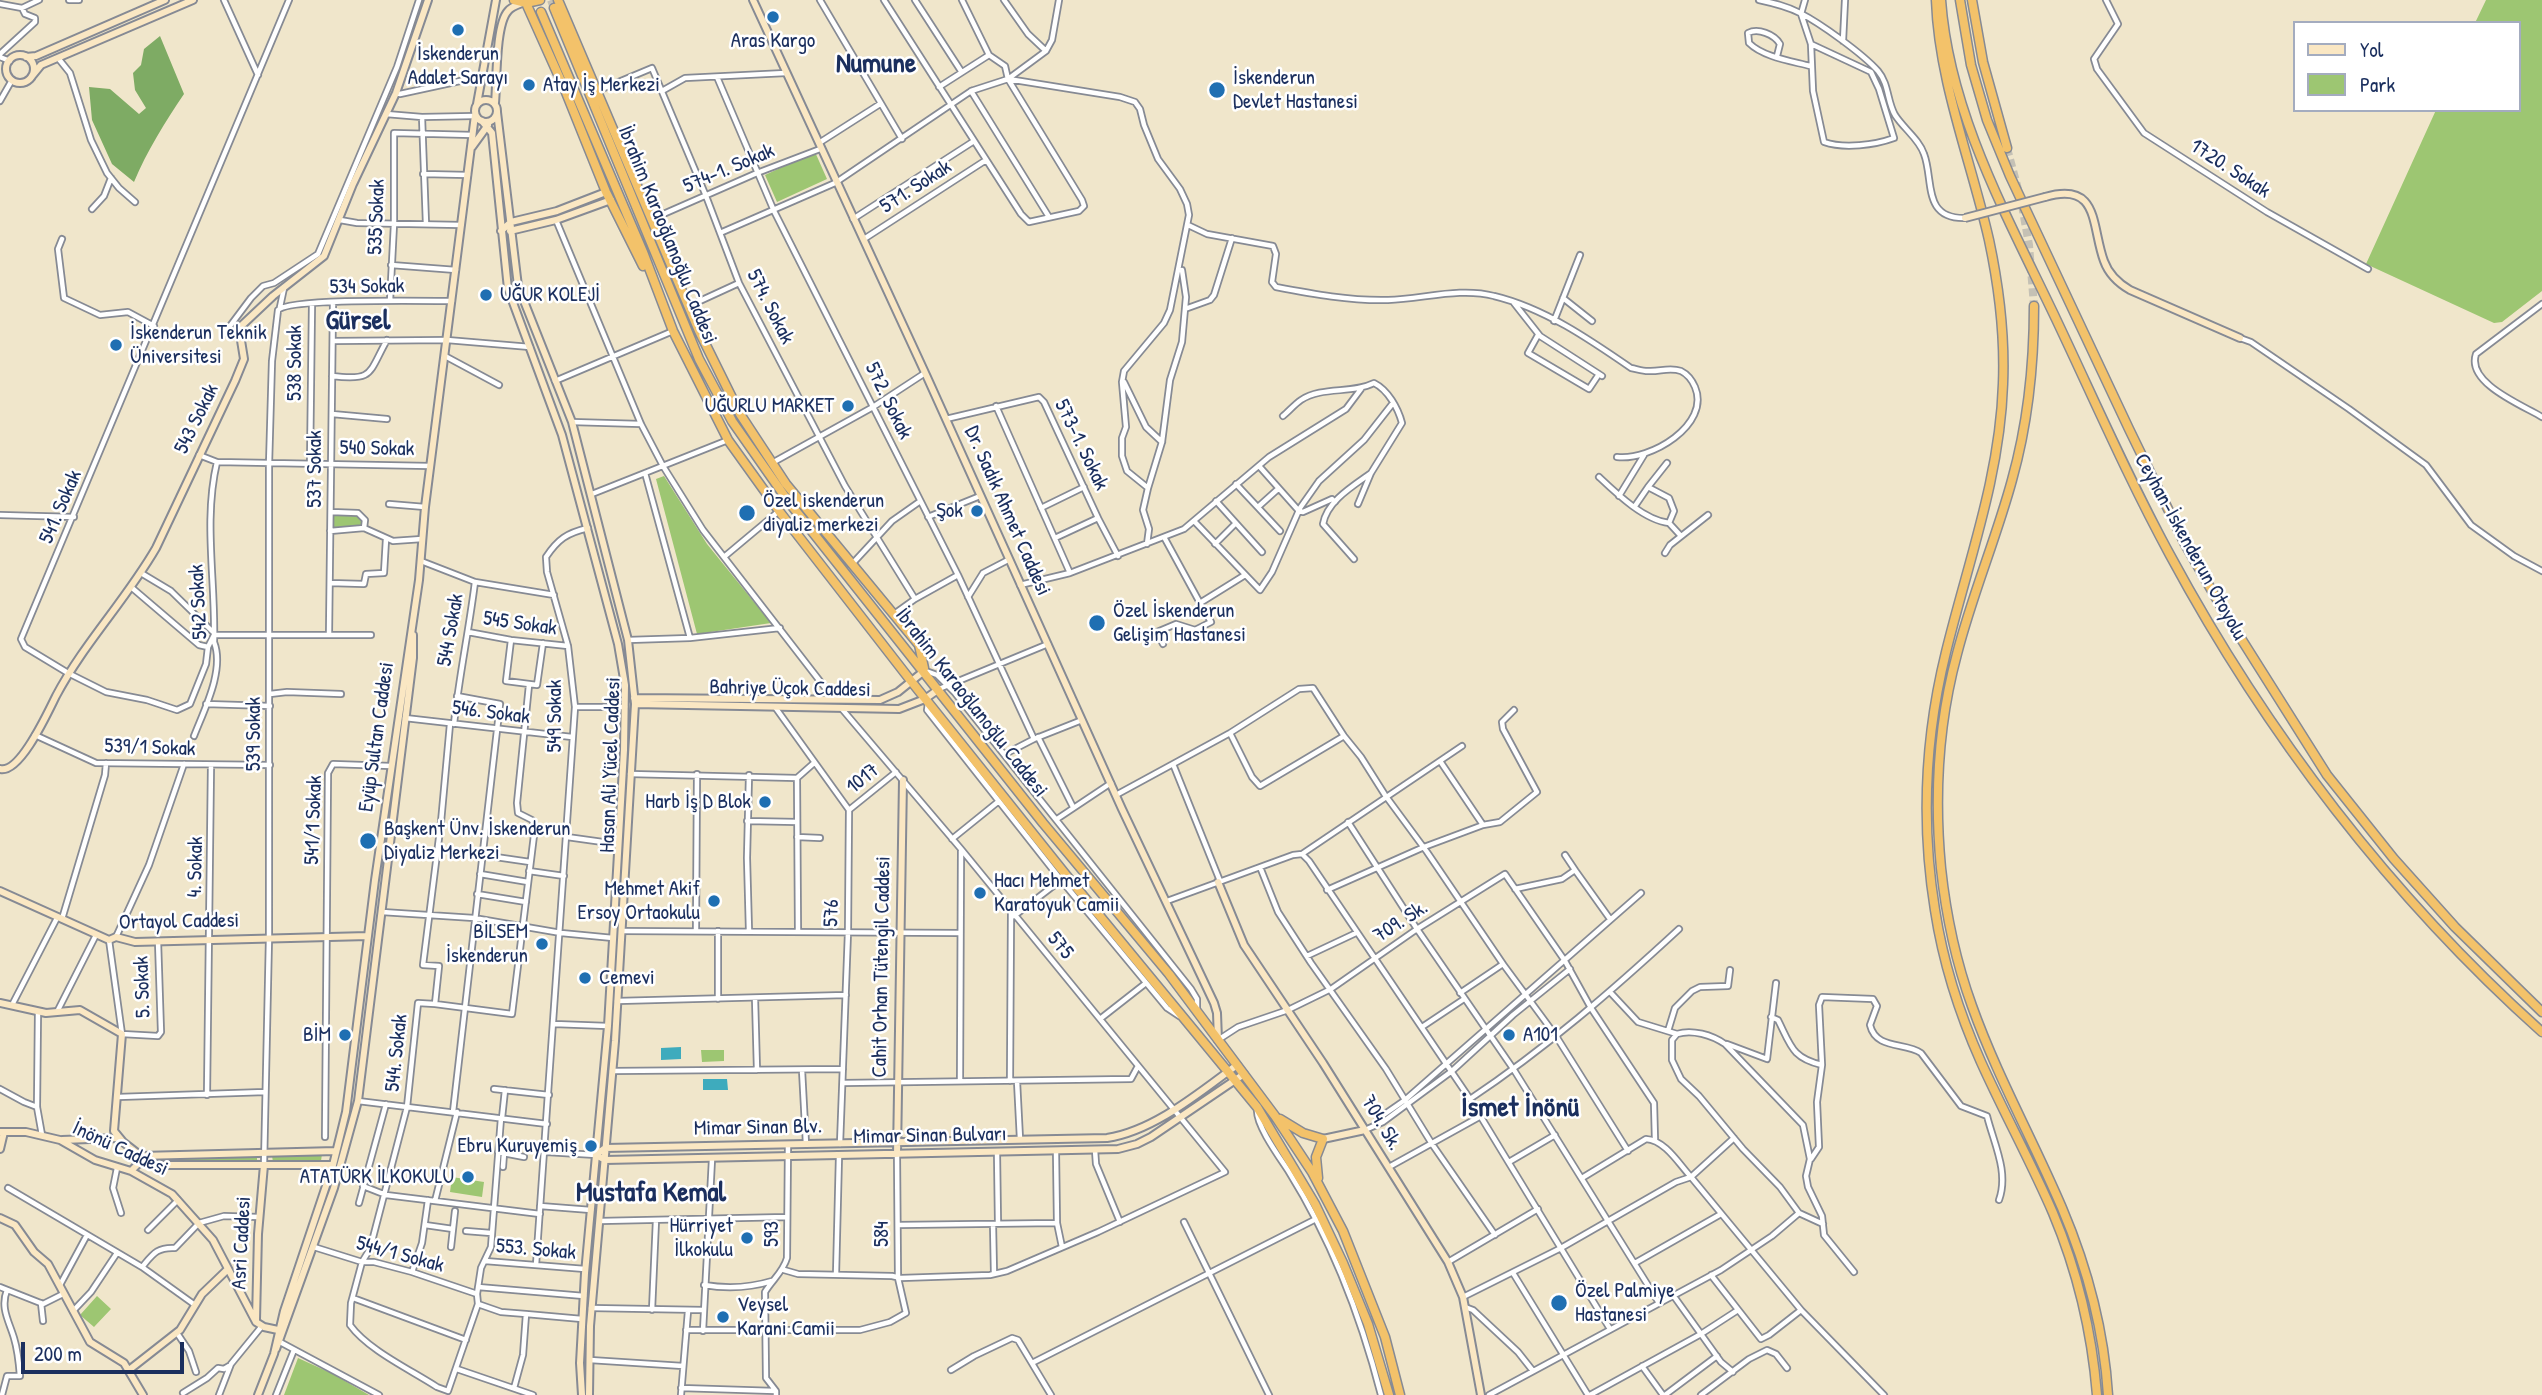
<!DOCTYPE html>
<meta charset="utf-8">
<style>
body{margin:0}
#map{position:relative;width:2542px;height:1395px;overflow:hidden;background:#f0e6cb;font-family:"Patrick Hand",sans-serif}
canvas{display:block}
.legend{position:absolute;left:2293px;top:21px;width:228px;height:91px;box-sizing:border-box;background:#fff;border:2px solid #a4acbf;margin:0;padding:9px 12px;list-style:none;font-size:21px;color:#1b2f5e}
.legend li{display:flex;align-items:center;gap:14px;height:35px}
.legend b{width:35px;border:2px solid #a4acbf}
.scale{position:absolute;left:21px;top:1342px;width:163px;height:32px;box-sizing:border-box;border:4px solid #1b2f5e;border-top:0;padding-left:9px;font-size:21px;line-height:24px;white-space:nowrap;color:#1b2f5e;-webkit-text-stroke:5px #fff;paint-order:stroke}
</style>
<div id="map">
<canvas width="2542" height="1395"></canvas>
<ul class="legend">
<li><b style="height:9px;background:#fae7c3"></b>Yol</li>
<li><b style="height:19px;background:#9dc672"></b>Park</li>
</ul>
<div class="scale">200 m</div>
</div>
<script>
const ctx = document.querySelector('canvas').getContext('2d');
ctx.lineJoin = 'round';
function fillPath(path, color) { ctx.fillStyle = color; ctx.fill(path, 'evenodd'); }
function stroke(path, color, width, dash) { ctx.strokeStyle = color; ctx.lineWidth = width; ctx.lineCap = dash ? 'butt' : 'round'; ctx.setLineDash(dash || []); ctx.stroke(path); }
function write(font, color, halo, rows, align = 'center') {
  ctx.font = font + ' "Patrick Hand",sans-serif'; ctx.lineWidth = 5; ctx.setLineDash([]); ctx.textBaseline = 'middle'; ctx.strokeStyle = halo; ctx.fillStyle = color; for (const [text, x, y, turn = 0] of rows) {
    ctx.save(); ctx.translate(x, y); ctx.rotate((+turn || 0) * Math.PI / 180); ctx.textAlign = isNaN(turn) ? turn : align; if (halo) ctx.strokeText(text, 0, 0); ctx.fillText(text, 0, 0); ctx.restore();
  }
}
fillPath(new Path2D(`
 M2486 0H2542V291L2502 322 2494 323 2366 264 2436 110H2519V23H2475Z
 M815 152 827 179 777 202 765 175Z
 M664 476 707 544 771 623 697 634 656 479Z
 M334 514 355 515 363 519V526L334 528Z
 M701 1050H724V1061L702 1062Z
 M322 1154 321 1161 273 1162 272 1156Z
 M257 1155V1162L153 1160V1159Z
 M452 1177 484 1182 482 1197 450 1192Z
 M97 1296 111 1309 94 1327 80 1315Z
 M298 1358 333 1374 369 1395H284Z`), '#9dc672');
fillPath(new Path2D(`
 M160 36 184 94C165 122 147 151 134 182L112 164 92 120 89 87 110 89 139 114 146 108 135 90 133 73 141 65 144 49Z`), '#7eab64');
fillPath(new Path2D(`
 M681 1047V1059L661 1060V1048Z
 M703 1079H727L728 1090H703Z`), '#3eabbd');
stroke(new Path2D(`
 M551 0 554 8
 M2007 148 2018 189
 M2022 205 2029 245 2034 306`), '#c5c1b5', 8, [8, 4]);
const street = new Path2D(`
 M69 0H79
 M224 0 258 75
 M289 0 21 639 25 647 68 673 106 692 147 700 177 710 190 704 206 664 208 647 214 635H371
 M820 0 902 139
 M884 0 1021 214 1029 222 1079 211 1084 206 1082 200 1008 79 1005 66 989 55 962 0
 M915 0 961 71
 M1004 0 1028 34 1046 51
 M1759 0C1773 3 1787 6 1800 13 1820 23 1863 54 1878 71 1889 84 1887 101 1895 115 1904 129 1919 139 1924 154 1934 180 1922 219 1965 218
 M1805 0 1801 14 1811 44 1813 91 1824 142C1844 149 1875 145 1894 138L1879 89 1871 72 1811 44
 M2106 0 2118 24 2094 59 2097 69 2144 133 2267 212 2368 269
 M0 4 22 8 39 0
 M1843 41 1845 0
 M0 54 35 22V18L25 14 22 8
 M1777 56 1780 44C1774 34 1758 28 1748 33L1749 43C1763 57 1791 61 1810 66
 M0 57 10 61
 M58 58 70 73 91 140 107 173 119 188 135 202
 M717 77 774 211 958 575 1034 739
 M1008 79 1046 51 1052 40 1059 0
 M939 87 989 55
 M597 91 652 68 706 196 739 283 845 486 915 599
 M662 91 685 78 786 73
 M971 91 1049 217
 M396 93 400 94 483 76
 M0 101 12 80
 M386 114 422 117 474 116
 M422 117 426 224
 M819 143 880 104
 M423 174 468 175
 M92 209 104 196 111 178
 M652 219 757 173 820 149
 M853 219 974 141
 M340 220 357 223 461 225
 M556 220 641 424 663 466 703 530 833 698
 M1188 225 1207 234 1273 246 1276 254 1272 282 1276 287C1313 294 1350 301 1388 300 1423 299 1460 287 1494 296 1544 308 1589 339 1631 368 1637 369 1642 371 1648 371 1659 372 1669 367 1681 371 1687 374 1692 380 1695 387 1711 425 1650 461 1617 457
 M720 233 835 183 971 91 1008 79 1120 97 1135 102 1140 109 1144 125 1158 159 1180 189 1187 204 1189 215 1170 310 1164 323 1124 371 1122 382 1126 427 1122 438V456L1127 471 1148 488 1143 510 1149 529 1147 544
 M62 239 58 249 64 298 100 315 128 312 154 326
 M864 239 986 160
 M391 265 456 270
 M1563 298 1592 321
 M390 301 394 224V133L473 135
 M1514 303 1540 336 1602 376
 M2542 304 2476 354C2466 383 2522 405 2542 417
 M689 306 739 283
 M280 307 284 288
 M1185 309 1210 300 1214 295 1232 238
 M1554 321 1580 255
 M228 334 227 330 251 298 263 286 274 283 318 254 397 67 419 0
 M1538 335 1528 353 1589 389 1599 374
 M2240 338 2251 342 2349 409 2426 465 2471 525 2514 556 2542 571
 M333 341 447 340 530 347
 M445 356 499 385
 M332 376C374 381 368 374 387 340
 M555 381 673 331
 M1124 382 1146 427 1162 442
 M996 406 1070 573
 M332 414 387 419
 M1283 416C1289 411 1295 404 1301 400 1322 386 1352 394 1374 383 1388 390 1398 408 1402 423L1371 473 1358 504
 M946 419 1039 397 1044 402 1098 518 1118 556
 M572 422 641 424
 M199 455 217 462 430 466
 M772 463 873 407 925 373
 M1667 463 1648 487 1669 498 1674 511 1669 523 1681 536
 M310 465 312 304
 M1259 466 1299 511 1303 512 1332 499 1335 502
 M645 473 690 638
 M1599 477C1617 494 1644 520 1669 523
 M1236 484 1280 531
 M1148 488 1162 442 1170 380 1182 342 1186 297 1182 270
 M592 494 728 440
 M1619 496 1644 455
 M1216 501 1262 552
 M389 504 425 507
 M1635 506 1648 487
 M1258 507 1278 489
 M1041 508 1084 487
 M331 512 358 513 365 520 364 528
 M0 515 74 517
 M928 517 980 496
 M1194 521 1260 590 1272 572 1300 508 1319 481 1364 440 1393 403
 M330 531 364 528 393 541 422 539
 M1164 537 1200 603
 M1055 538 1098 518
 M1215 544 1236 523
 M1665 553 1670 545 1708 515
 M724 557 779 511
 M1354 559 1323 524C1327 501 1353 486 1371 473
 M421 561 475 582 554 595
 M853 563 892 521 919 502
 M141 573 171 591 213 632
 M330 583 364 584 366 574 384 573 386 539
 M1020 585 1070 573 1184 529 1269 457 1346 409 1361 389
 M131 587 199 645 208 647
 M968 597 983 573 1008 560
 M894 614 915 599 958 575
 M468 632 511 640 568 646
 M329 635 333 303
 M511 640 506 681 537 685 543 643
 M628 640 690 638 780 628
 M1163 644 1157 632 1176 624 1195 630 1211 622 1200 603 1245 575
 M926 671 937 675 955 693 1191 989 1197 999V1011
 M939 689 1048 644
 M270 694 287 692 341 694
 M928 703 927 710 1061 880 1167 1008 1179 1016
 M206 704 270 706
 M575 707H625
 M775 707 849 810 848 932 840 1144
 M405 718 572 737
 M450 724 441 822 423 965 439 966 435 1004 512 1014 535 827 532 820 518 813 517 803 529 685
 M454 724C459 677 469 630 475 582
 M1230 733 1252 777 1260 786 1344 736
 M35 735 96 763 270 765
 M194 736C204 710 225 670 214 642 216 583 203 521 217 462
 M1038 737 1073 807
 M1005 754 1034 739 1082 720
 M1440 761 1483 825
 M1173 764 1220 881
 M630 774 797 778 814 763
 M749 775 747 858 749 931
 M797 778 798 931
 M1116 795 1230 733 1299 689 1313 688 1344 736 1361 757 1385 795 1427 852 1503 964 1556 1036 1628 1151
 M849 810 896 772
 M1057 819 1111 783
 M747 821 797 822
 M1348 822 1417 929 1514 1070 1659 1303
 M567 837 617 844
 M797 837 820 838
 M952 839 999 801
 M1302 854 1462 746
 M482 855 530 862
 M1565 855 1575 870
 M1260 867 1278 912 1311 963 1386 1069 1432 1144 1495 1235
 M529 871 564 876
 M480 874 528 882
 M1515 889 1562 879 1575 870 1610 919
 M1327 890 1424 847 1483 825 1500 822 1537 792 1503 729 1502 722 1514 710
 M477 894 526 902
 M1167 901 1293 855 1302 854 1309 861 1470 1099 1610 1329
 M382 912 474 918 561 933 613 938
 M1014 916 1061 880
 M62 919 105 775 106 763
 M622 931 959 933
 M696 931 697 774
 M718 931V999
 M116 937 149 865 184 764
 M109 940 122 1034 158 1036 161 1032 158 941
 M1307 956 1356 933
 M1610 992 1638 1022 1677 1034
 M1460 993 1503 964
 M755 998 757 1070
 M617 1001 846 995
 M435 1004 418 1003 407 1107 370 1249 362 1262 351 1303 350 1325C368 1350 411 1370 437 1387L448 1391 478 1304 477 1294 481 1268 491 1247 501 1118
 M12 1005 57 918
 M38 1012 37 1107 42 1135
 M57 1012 96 935
 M1771 1017 1778 1020C1791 1046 1792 1058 1822 1065L1819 1005 1822 997 1873 999 1877 1006 1870 1025C1876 1050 1905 1042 1921 1053L1961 1106 1987 1116C1994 1144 2009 1172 1999 1200
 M1100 1019 1146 983
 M554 1024 608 1026
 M1422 1027 1464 999
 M1668 1031 1675 1008 1692 991 1700 987 1728 986 1730 970
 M1218 1040 1238 1027 1288 1010 1331 989 1417 929 1505 874 1565 961 1591 1008 1654 1103 1655 1140
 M1727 1044 1767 1059 1776 983
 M802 1070 806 1144
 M612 1071 843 1069
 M960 1081 961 851
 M1010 1081 1011 914
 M1017 1081 1020 1139
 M843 1083 1131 1079 1138 1066
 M0 1089 24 1102 37 1107
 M494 1089 549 1095
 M207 1095 211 765
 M118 1097 265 1092
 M1470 1099C1545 1049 1613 990 1679 929
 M358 1101 547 1124
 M1257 1111C1257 1127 1280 1158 1289 1172 1332 1241 1361 1317 1381 1395
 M453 1112 500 704 457 696
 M502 1118 505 1090
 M1375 1124 1379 1118 1405 1100 1641 893
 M1365 1130 1383 1122 1452 1071 1513 1015 1570 969
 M325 1137 328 773 333 764 391 766
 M1095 1150 1096 1164 1120 1222
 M1056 1151 1057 1223 1062 1247
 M498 1152 524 1157
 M546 1152 596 1155
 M997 1152 998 1223
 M1811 1159 1819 1147 1817 1102 1822 1065
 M1509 1162 1555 1135
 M264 1165 269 938V465L272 361 278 310C290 298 426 301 452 301
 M503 1167 504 1153
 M1389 1167 1481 1116
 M117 1168 113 1188 121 1213
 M1582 1178 1646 1139C1665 1140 1679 1164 1691 1177L1734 1138
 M363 1186 386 1195 540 1214
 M8 1188 142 1267 195 1305
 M688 1192H711
 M435 1201 457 1112
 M359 1203 386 1104
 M540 1206 591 1210
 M600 1221 787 1217
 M1184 1222 1269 1395
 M993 1224 994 1274
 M1823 1224 1799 1213 1780 1187 1743 1149 1699 1096 1681 1079 1672 1060V1040L1677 1034C1692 1029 1712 1035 1725 1044L1803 1125 1810 1159 1806 1176 1808 1187 1822 1216 1824 1235 1854 1272
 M425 1225 453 1229
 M898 1225 1057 1223
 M148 1230 178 1200
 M466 1231 491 1233
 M314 1247 362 1262H374L412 1272 477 1294
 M451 1247 455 1211
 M485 1261 585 1269
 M1448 1262 1538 1209
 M1635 1263 1721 1214
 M536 1265 575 707 568 646 547 572 546 557C558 539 567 533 588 528
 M142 1267C153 1254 157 1247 175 1248L199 1223 224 1216 259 1217
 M784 1270 798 1274 892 1276 901 1278 990 1275 1007 1271 1098 1232 1225 1172 961 849 842 709
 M412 1272 422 1243 428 1200
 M1513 1273 1588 1395
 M836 1275 839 1156
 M60 1285 87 1235
 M704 1285C728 1289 749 1288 772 1281
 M0 1287 43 1304 63 1294
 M478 1287 584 1296
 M1673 1295 1721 1362 1733 1372
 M1463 1297 1561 1248 1676 1182 1691 1177 1801 1310 1769 1335 1761 1339 1711 1275
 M353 1298 466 1340
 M41 1303 43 1321
 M478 1304 501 1312 526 1314
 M1465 1307 1473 1310 1518 1352 1533 1371
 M591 1308 704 1310
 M652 1310 656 1220
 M1801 1310 1884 1395
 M73 1311 91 1292 117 1253
 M686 1330H860L890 1322 906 1313 898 1278 897 1154
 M703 1331 712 1159
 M177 1333 189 1351 196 1372
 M280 1342 379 1395
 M590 1360 683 1366
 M1032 1363 1316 1219
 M1642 1366 1663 1395
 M457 1369 533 1395
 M951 1370 974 1356 1012 1338 1018 1340 1051 1395
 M514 1388 523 1355 526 1314 582 1319
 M681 1388 775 1391
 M183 1393 207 1378 218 1368 224 1369 229 1366
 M2 1395 7 1376H20C19 1363 18 1351 14 1338 9 1321 0 1308 7 1290
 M219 1395 231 1364 262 1326
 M276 1395 294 1350
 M681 1395 688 1311
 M776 1395V1391L766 1378 765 1292C773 1279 783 1272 787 1258L788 1145
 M1489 1395 1721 1270 1772 1236 1799 1213
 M1590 1395 1701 1334 1738 1310
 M1665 1395 1717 1356
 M1701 1395 1749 1359 1767 1350 1776 1354 1787 1368`);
const secondary = new Path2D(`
 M753 0 927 377 1122 809 1214 1003 1217 1013 1218 1040
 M6 69a14 14 0 1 1 28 0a14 14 0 1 1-28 0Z
 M26 57 36 56 165 0
 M32 76 41 65 193 0
 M475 111a11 11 0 1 1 22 0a11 11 0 1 1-22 0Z
 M495 103C497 84 495 25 508 11 511 7 517 5 522 3
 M477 104 496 0
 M497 112 518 286 572 422 628 640 635 704 615 1041 590 1326 589 1395
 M482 121 492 133 508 289 562 435 618 644 625 685 624 750 608 1026 585 1273 580 1363 582 1395
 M472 147 488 125
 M2045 197C2100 181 2091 226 2104 261 2109 275 2118 283 2130 290L2240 338
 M501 231 511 222 557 211 606 192
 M510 231 556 220 611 200
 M634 698 880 700 898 692 924 671
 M635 704 899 709 925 699 939 689
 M0 769C20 774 48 712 56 696 84 643 126 600 156 548L235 381 244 359 239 328 273 296 324 256 353 184 396 93 428 0
 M1218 882 1244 945 1323 1063 1448 1262 1463 1297 1481 1395
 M0 891 109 940 116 937 135 942 368 936
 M0 1003 46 1013 80 1010 122 1034 114 1131 123 1142 141 1156
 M1237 1065C1200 1092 1154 1131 1107 1138L605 1148 596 1155 605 1160 1118 1149 1137 1144 1151 1137 1244 1074
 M0 1132H26L60 1140 95 1160 131 1171 172 1194 213 1240 256 1322 264 1327 278 1330
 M1323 1139 1365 1130
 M62 1140 118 1138
 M0 1149 4 1132
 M897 1154 903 780
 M141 1156 336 1151
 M141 1158 146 1163 158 1165H333
 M131 1171 140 1162 141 1156
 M0 1218 15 1225 34 1252 48 1264 90 1342 124 1363 143 1395
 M256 1320 258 1234 264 1165
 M276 1349 334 1188 358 1101 413 658V635
 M129 1370 180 1330 202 1294 228 1269
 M258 1395 274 1354 284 1311 333 1165 346 1112 375 880 419 580 425 507 475 115`);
const highway = new Path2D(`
 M514 0 526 3 540 0
 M558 0 699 331 740 414 786 484 919 645 924 668
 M1936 0C1939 83 1971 160 1989 240 1999 287 2005 336 2003 384 2000 477 1968 562 1946 652 1925 737 1921 824 1935 910 1943 962 1960 1015 1981 1062 2004 1113 2031 1162 2053 1213 2077 1270 2092 1333 2097 1395
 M1941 0C1949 113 2008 218 2056 319 2093 397 2128 478 2170 555 2266 733 2391 897 2542 1032
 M1960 0 1971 65 1987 120 2010 176 2129 429 2185 544 2223 610 2327 775 2394 859 2455 927 2542 1012
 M1972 0 1983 62 2007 148
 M526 3 565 90 606 192 643 266
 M554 8 699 359 732 421 788 501 1043 823 1169 974 1275 1116 1312 1172 1343 1231 1385 1337 1400 1395
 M541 12 643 252 673 331 728 440 779 511 911 681 1066 875 1257 1107 1315 1204 1343 1263 1368 1324 1389 1395
 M2034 306C2034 366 2028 423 2012 480 1996 539 1972 595 1957 654 1938 724 1934 795 1941 868 1946 915 1956 962 1972 1006 1997 1076 2033 1140 2062 1208 2087 1267 2104 1331 2108 1395
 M1280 1119 1303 1133 1323 1139 1316 1157 1318 1178`);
stroke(street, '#868a94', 8);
stroke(secondary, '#868a94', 10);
stroke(highway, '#868a94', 11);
stroke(street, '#fff', 4.5);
stroke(secondary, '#fae7c3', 6);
stroke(highway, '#f3c26a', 8);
const secondaryBridge = new Path2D(`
 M1965 218 2045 197`);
stroke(secondaryBridge, '#868a94', 10, []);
stroke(secondaryBridge, '#fae7c3', 6);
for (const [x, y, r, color] of [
 [773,17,7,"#1f6fb2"],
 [458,30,7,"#1f6fb2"],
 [529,85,7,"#1f6fb2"],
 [1217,90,9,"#1f6fb2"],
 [486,295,7,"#1f6fb2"],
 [116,345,7,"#1f6fb2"],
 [848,406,7,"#1f6fb2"],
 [977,511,7,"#1f6fb2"],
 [747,513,9,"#1f6fb2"],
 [1097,623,9,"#1f6fb2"],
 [765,802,7,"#1f6fb2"],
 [368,841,9,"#1f6fb2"],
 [980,893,7,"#1f6fb2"],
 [714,901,7,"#1f6fb2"],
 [542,944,7,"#1f6fb2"],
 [585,978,7,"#1f6fb2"],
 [345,1035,7,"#1f6fb2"],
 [1509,1035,7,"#1f6fb2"],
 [591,1146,7,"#1f6fb2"],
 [468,1177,7,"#1f6fb2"],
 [747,1238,7,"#1f6fb2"],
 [1559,1303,9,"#1f6fb2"],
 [723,1317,7,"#1f6fb2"]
]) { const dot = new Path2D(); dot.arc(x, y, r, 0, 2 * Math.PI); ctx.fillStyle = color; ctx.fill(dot); stroke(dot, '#fff', 2.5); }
write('21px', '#1b2f5e', '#fff', [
 ["Aras Kargo",773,41,"center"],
 ["İskenderun",458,54,"center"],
 ["Adalet Sarayı",458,78,"center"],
 ["İskenderun",1233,78],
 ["Devlet Hastanesi",1233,102],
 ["Atay İş Merkezi",543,85],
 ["UĞUR KOLEJİ",500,295],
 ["İskenderun Teknik",130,333],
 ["Üniversitesi",130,357],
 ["UĞURLU MARKET",834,406,"right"],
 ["Özel iskenderun",763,501],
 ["diyaliz merkezi",763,525],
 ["Şok",963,511,"right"],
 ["Özel İskenderun",1113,611],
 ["Gelişim Hastanesi",1113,635],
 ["Harb İş D Blok",751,802,"right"],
 ["Başkent Ünv. İskenderun",384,829],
 ["Diyaliz Merkezi",384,853],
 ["Hacı Mehmet",994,881],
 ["Karatoyuk Camii",994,905],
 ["Mehmet Akif",700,889,"right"],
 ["Ersoy Ortaokulu",700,913,"right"],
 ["BİLSEM",528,932,"right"],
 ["İskenderun",528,956,"right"],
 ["Cemevi",599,978],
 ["BİM",331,1035,"right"],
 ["A101",1523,1035],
 ["Ebru Kuruyemiş",577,1146,"right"],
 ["ATATÜRK İLKOKULU",454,1177,"right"],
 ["Hürriyet",733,1226,"right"],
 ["İlkokulu",733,1250,"right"],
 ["Özel Palmiye",1575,1291],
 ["Hastanesi",1575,1315],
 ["Veysel",737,1305],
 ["Karani Camii",737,1329]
], 'left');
write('21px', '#1b2f5e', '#fff', [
 ["574-1. Sokak",729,169,-23],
 ["1720. Sokak",2230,169,33],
 ["571. Sokak",916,187,-33],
 ["535 Sokak",377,217,-88],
 ["İbrahim Karaoğlanoğlu Caddesi",667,235,68],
 ["534 Sokak",367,287,-1],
 ["574. Sokak",770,307,63],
 ["538 Sokak",295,363,-90],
 ["572. Sokak",888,401,64],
 ["543 Sokak",197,419,-64],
 ["573-1. Sokak",1081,445,64],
 ["540 Sokak",377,449,1],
 ["537 Sokak",315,469,-90],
 ["541. Sokak",61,507,-67],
 ["Dr. Sadık Ahmet Caddesi",1007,511,66],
 ["Ceyhan-İskenderun Otoyolu",2190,547,61],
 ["542 Sokak",199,602,-93],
 ["545 Sokak",520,624,8],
 ["544 Sokak",451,630,-80],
 ["Bahriye Üçok Caddesi",790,689,1],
 ["İbrahim Karaoğlanoğlu Caddesi",971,703,52],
 ["546. Sokak",491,713,7],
 ["549 Sokak",555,716,-90],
 ["539 Sokak",254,734,-90],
 ["Eyüp Sultan Caddesi",377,737,-82],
 ["539/1 Sokak",150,748,2],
 ["Hasan Ali Yücel Caddesi",611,765,-88],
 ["1017",863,779,-39],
 ["541/1 Sokak",314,820,-88],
 ["4. Sokak",196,867,-89],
 ["576",832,913,-89],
 ["Ortayol Caddesi",179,922,-1],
 ["709. Sk.",1401,922,-33],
 ["575",1060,946,50],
 ["Cahit Orhan Tütengil Caddesi",882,967,-89],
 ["5. Sokak",143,987,-92],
 ["544. Sokak",397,1053,-84],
 ["704. Sk.",1381,1123,59],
 ["Mimar Sinan Blv.",758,1128,-1],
 ["Mimar Sinan Bulvarı",930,1136,-1],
 ["İnönü Caddesi",120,1149,25],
 ["593",772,1234,-90],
 ["584",882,1234,-90],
 ["Asri Caddesi",242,1243,-87],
 ["553. Sokak",536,1250,5],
 ["544/1 Sokak",400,1255,15]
]);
write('bold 28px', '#1b2f5e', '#fff', [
 ["Numune",876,65],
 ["Gürsel",358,322],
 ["İsmet İnönü",1520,1109],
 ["Mustafa Kemal",651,1194]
]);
</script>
